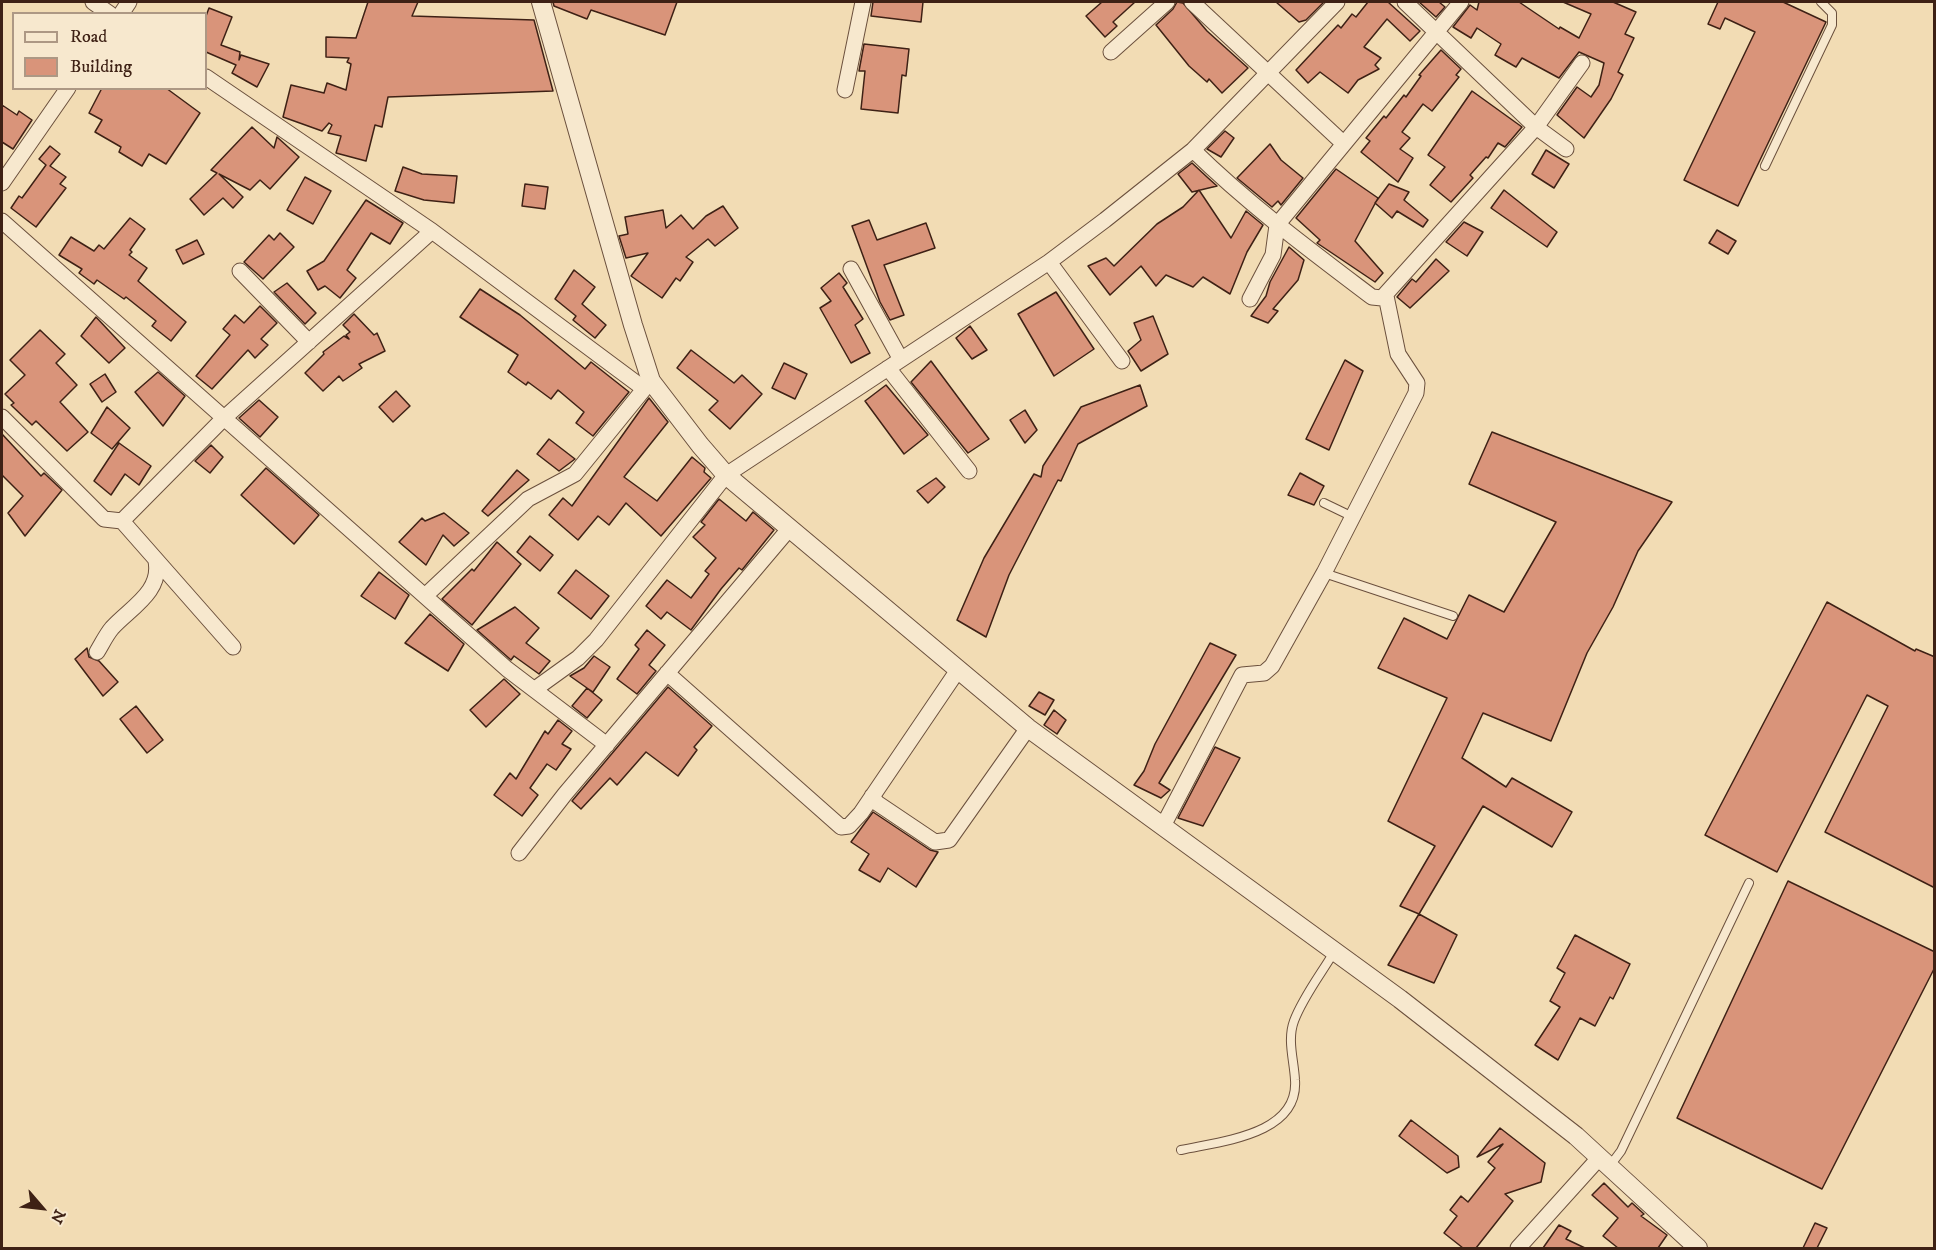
<!DOCTYPE html>
<style>
body{margin:0}
#map{position:relative;width:1936px;height:1250px;overflow:hidden;background:#f2dcb4;font-family:"IM FELL DW Pica",serif}
canvas{display:block}
.frame{position:absolute;inset:0;border:3px solid #3e2115;pointer-events:none}
.legend{position:absolute;left:12px;top:12px;width:195px;height:78px;box-sizing:border-box;background:#f7e8ce;border:2px solid #ad9884;margin:0;padding:8px 10px;list-style:none;font-size:18px;color:#3e2115}
.legend li{display:flex;align-items:center;gap:12px;height:30px}
.legend b{width:30px;border:2px solid #ad9884}
.north{position:absolute;left:12px;top:1178px;width:60px;height:60px;-webkit-text-stroke:4px #f7e8ce;paint-order:stroke;rotate:118deg;font-size:16px;font-weight:700;line-height:24px;text-align:center;color:#3e2115}
.north::after{content:'';display:block;margin:auto;width:21px;height:27px;background:#3e2115;clip-path:polygon(50% 0,100% 100%,50% 72%,0 100%)}
</style>
<div id="map">
<canvas width="1936" height="1250"></canvas>
<div class="frame"></div>
<ul class="legend">
<li><b style="height:8px;background:#f7e8ce"></b>Road</li>
<li><b style="height:16px;background:#d9947a"></b>Building</li>
</ul>
<div class="north">N</div>
</div>
<script>
const ctx = document.querySelector('canvas').getContext('2d');
ctx.lineJoin = 'round';
function fillPath(path, color) { ctx.fillStyle = color; ctx.fill(path, 'evenodd'); }
function stroke(path, color, width, dash) { ctx.strokeStyle = color; ctx.lineWidth = width; ctx.lineCap = dash ? 'butt' : 'round'; ctx.setLineDash(dash || []); ctx.stroke(path); }
const building = new Path2D(`
 M368 2H418L412 16 534 20 553 91 388 97 382 127 375 125 366 161 336 153 341 136 328 133 332 125 329 123 322 131 283 117 291 85 324 93 327 83 346 90 351 64 347 62 349 58 326 57V37L356 38Z
 M553 2H677L665 35 591 10 587 19 554 6Z
 M873 2H923L921 22 871 16Z
 M1102 2H1135L1113 22 1117 26 1105 37 1086 16Z
 M1177 2 1183 3 1207 31 1248 68 1222 93 1209 79 1207 82 1189 66 1156 25 1173 9Z
 M1276 2H1324L1306 20 1299 22Z
 M1368 2H1388L1420 31 1410 41 1387 19 1364 47 1381 58 1375 65 1379 69 1358 80 1348 93 1320 72 1308 83 1296 70 1338 25 1341 28 1352 14 1356 17Z
 M1419 2H1439L1445 7 1436 17Z
 M1479 2H1519L1559 29 1560 27 1579 38 1591 14 1563 2H1613L1636 12 1625 34 1634 38 1618 72 1623 75 1611 99 1584 138 1557 115 1577 87 1591 97 1599 85 1604 63 1579 52 1559 78 1522 58 1516 67 1495 55 1501 44 1477 28 1471 38 1453 27 1470 5 1477 10Z
 M1718 2H1783L1826 22 1738 206 1684 180 1755 32 1725 18 1720 29 1708 24Z
 M209 8 232 17 221 45 240 52 239 60 241 55 269 64 257 87 232 73 236 65 206 52V16Z
 M864 44 909 49 906 76 902 75 898 113 861 109 865 71H859Z
 M1441 50 1461 69 1456 75 1459 77 1432 111 1423 104 1402 132 1410 138 1400 149 1413 158 1398 182 1361 152 1370 141 1366 138 1384 116 1386 118 1404 95 1406 97 1421 76 1419 75Z
 M102 88H166L200 113 166 164 149 154 142 166 119 152 121 147 95 132 102 120 89 113Z
 M1472 91 1522 127 1505 147 1498 143 1488 158 1486 157 1470 175 1473 178 1451 202 1430 185 1445 167 1428 155Z
 M2 105 17 115 19 111 32 120 13 149 2 142Z
 M252 127 274 148 277 137 299 157 270 189 260 180 250 190 219 174 243 197 233 208 223 198 204 215 190 199 217 173 211 170Z
 M1225 131 1234 138 1221 157 1207 149Z
 M1270 144 1281 160 1303 178 1281 205 1278 201 1272 207 1237 178Z
 M50 146 60 154 50 166 66 177 60 184 66 188 36 227 11 208 19 196 22 198 46 165 39 159Z
 M1546 150 1569 164 1554 188 1532 174Z
 M1192 163 1207 177 1217 186 1192 192 1178 174Z
 M403 167 422 174 457 176 454 203 424 200 395 191Z
 M1336 169 1378 198 1355 241 1383 273 1375 282 1317 243 1320 240 1296 218Z
 M305 177 331 191 313 224 287 210Z
 M525 184 548 187 545 209 522 206Z
 M1389 184 1409 192 1404 200 1428 220 1423 227 1397 211 1392 218 1375 203Z
 M1199 190 1231 238 1246 211 1263 225 1247 252 1230 294 1203 277 1193 287 1166 275 1156 286 1141 266 1110 295 1088 266 1106 258 1114 266 1157 224 1183 207Z
 M1504 190 1557 232 1547 247 1491 208Z
 M366 200 403 223 390 244 371 233 347 270 356 278 340 298 325 286 318 290 307 271 324 261Z
 M723 206 738 228 715 246 708 239 686 257 693 262 680 281 676 278 662 298 631 276 648 253 626 258 619 236 628 234 625 217 663 210 666 228 681 215 693 229 706 216Z
 M130 218 145 229 130 250 132 252 129 255 147 268 138 281 186 322 171 341 152 326 156 321 126 297 124 299 97 280 94 284 79 273 82 269 59 255 71 237 94 251 99 245 104 249Z
 M869 220 877 240 926 223 935 248 884 265 904 315 890 320 880 302 852 226Z
 M1464 222 1483 232 1467 256 1446 242Z
 M1717 230 1736 241 1728 254 1709 243Z
 M280 233 294 247 263 279 244 262 269 235 274 240Z
 M197 240 204 254 183 264 176 250Z
 M1289 247 1304 260 1298 280 1273 309 1278 311 1268 323 1251 316 1266 296 1270 282Z
 M1436 259 1449 271 1410 308 1397 297 1412 279 1416 282Z
 M574 270 595 287 582 304 606 325 595 338 573 320 576 316 555 299Z
 M839 273 847 283 843 287 863 319 855 325 870 353 851 363 820 308 831 301 821 288Z
 M287 283 316 313 305 324 274 292Z
 M480 289 520 315 585 369 591 362 629 392 593 436 576 423 584 412 558 390 551 399 528 382 526 385 508 372 518 355 460 317Z
 M1056 292 1094 349 1054 376 1018 314Z
 M260 306 277 323 261 339 268 345 255 358 248 350 212 389 196 376 230 335 223 329 235 315 244 323Z
 M354 314 374 335 377 333 385 351 359 364 362 368 343 381 339 376 323 391 305 373 324 354 323 352 344 336 349 339 346 335 350 332 343 325Z
 M1153 316 1168 354 1141 371 1128 351 1141 340 1134 323Z
 M96 317 125 348 109 363 81 336Z
 M970 326 987 350 972 359 956 338Z
 M40 330 65 354 56 363 77 385 60 402 88 432 67 451 36 421 32 425 11 405 14 403 5 394 25 375 10 360Z
 M691 350 734 383 742 375 762 394 730 429 709 410 718 401 677 368Z
 M1345 360 1363 371 1329 450 1306 439Z
 M931 361 989 439 968 453 911 382Z
 M784 363 807 374 795 399 772 388Z
 M158 372 185 396 163 426 135 392Z
 M105 374 116 392 102 402 90 384Z
 M886 385 928 435 904 454 865 401Z
 M1140 385 1147 406 1078 444 1061 481 1058 480 1009 575 986 637 957 620 984 558 1034 474 1041 477 1043 466 1081 407Z
 M396 391 410 406 393 422 379 407Z
 M649 398 668 422 624 477 657 501 692 457 705 468 704 472 711 478 661 536 626 503 609 525 598 516 578 540 549 515 563 498 572 506Z
 M259 400 278 417 260 437 239 418Z
 M107 407 130 428 112 449 91 433Z
 M1025 410 1037 430 1025 443 1010 420Z
 M1492 432 1672 502 1638 551 1613 607 1587 653 1551 741 1483 713 1462 758 1506 787 1512 778 1572 812 1552 847 1483 806 1419 914 1400 906 1435 846 1388 821 1447 698 1378 668 1404 618 1447 639 1469 595 1504 612 1556 522 1469 484Z
 M2 434 41 476 44 473 62 490 25 536 8 513 23 496 2 475Z
 M549 439 575 459 559 471 537 454Z
 M119 443 151 466 139 485 125 474 111 495 94 481Z
 M211 445 223 457 210 473 195 461Z
 M266 468 319 515 294 544 241 495Z
 M517 470 529 480 488 516 482 511Z
 M1300 473 1324 486 1314 505 1288 495Z
 M936 478 945 487 928 503 917 491Z
 M719 499 746 521 753 512 774 530 742 570 739 568 721 589 691 630 667 612 661 619 646 606 667 580 691 598 709 574 705 571 716 558 693 537 705 525 701 522Z
 M444 513 469 533 454 546 443 535 426 565 399 542 422 518 425 521Z
 M530 536 553 555 540 571 517 552Z
 M497 542 521 564 472 625 442 599 472 569 474 571Z
 M576 570 609 596 591 619 558 593Z
 M379 572 409 595 395 619 361 596Z
 M1827 602 1915 651 1916 649 1935 657V888L1825 832 1888 706 1867 695 1777 872 1705 835Z
 M515 607 539 628 526 643 550 661 539 674 514 656 511 660 477 630Z
 M430 614 464 644 448 671 405 643Z
 M647 630 665 645 649 665 656 671 637 694 617 679 639 649 635 645Z
 M1210 643 1236 655 1159 783 1170 790 1161 798 1134 785 1144 771 1155 744Z
 M87 648 89 657 99 661 118 682 103 696 75 659Z
 M594 656 610 667 593 692 587 688 602 700 587 718 572 706 587 688 570 676 584 668Z
 M504 679 520 694 486 727 470 710Z
 M668 687 712 726 694 747 697 750 678 776 646 752 617 785 610 778 581 809 572 801Z
 M1039 692 1054 700 1045 715 1029 706Z
 M136 706 163 740 147 753 120 719Z
 M1054 710 1066 720 1057 734 1044 725Z
 M558 720 572 731 562 744 571 749 556 770 547 764 530 788 538 795 522 816 494 795 510 773 516 779 545 731 548 734Z
 M1215 747 1240 758 1203 826 1178 818Z
 M873 812 930 850 938 852 916 887 888 868 880 882 859 870 869 854 851 842Z
 M1788 881 1935 952V967L1822 1189 1677 1118Z
 M1419 914 1457 935 1434 983 1388 965Z
 M1575 935 1630 964 1613 999 1610 997 1595 1026 1580 1018 1558 1060 1535 1045 1560 1007 1550 1001 1565 973 1557 968Z
 M1411 1120 1458 1156 1459 1167 1447 1173 1399 1136Z
 M1500 1128 1545 1163 1541 1182 1505 1194 1513 1201 1476 1248H1463L1444 1233 1457 1216 1450 1210 1461 1196 1468 1202 1495 1168 1488 1162 1503 1144 1477 1157Z
 M1604 1183 1628 1207 1632 1203 1644 1214 1641 1216 1667 1235 1658 1248H1618L1603 1236 1618 1218 1592 1195Z
 M1815 1223 1827 1228 1817 1248H1803Z
 M1559 1225 1571 1231 1566 1239 1585 1248H1543Z`);
fillPath(building, '#d9947a');
stroke(building, '#3e2115', 1.5);
const service = new Path2D(`
 M1765 166 1832 25V13L1821 2
 M1324 503 1353 517
 M1324 573 1453 616
 M1181 1150C1221 1141 1299 1135 1295 1080 1294 1060 1287 1040 1294 1021 1303 997 1321 974 1334 952
 M1609 1167 1621 1151 1749 883`);
const minor = new Path2D(`
 M93 2 110 14
 M1192 2 1343 143
 M1405 2 1536 127 1566 149
 M121 14 129 2
 M1111 52 1167 2
 M206 77 432 231 643 388
 M845 90 863 2
 M1193 150C1248 204 1310 250 1372 297L1382 298 1536 127 1582 63
 M2 183 68 88
 M2 221 507 669 607 745
 M1049 262 1122 361
 M851 269 900 358
 M240 271 309 342
 M1250 299 1273 255 1277 225 1461 2
 M888 368 969 471
 M2 417 104 519 122 521 223 419 432 231
 M122 521 233 647
 M425 596 528 499 575 474 649 383
 M97 652C102 644 106 635 112 628 130 608 162 592 156 561
 M667 673 841 827 849 826 861 813 958 670
 M535 689 578 658 596 640 726 475 1049 262 1105 220 1193 150 1337 2
 M872 796 877 803 935 842 949 840 1028 728
 M1163 826 1242 675 1264 673 1272 666 1324 573 1416 393 1417 383 1398 354 1386 296
 M519 853 565 794 789 529
 M1518 1248 1600 1157`);
const tertiary = new Path2D(`
 M541 2 633 325 651 381 700 445 726 475 1028 728 1400 999 1576 1136 1698 1248`);
stroke(service, '#6b503d', 10);
stroke(minor, '#6b503d', 17);
stroke(tertiary, '#6b503d', 20);
stroke(service, '#f7e8ce', 8);
stroke(minor, '#f7e8ce', 15);
stroke(tertiary, '#f7e8ce', 18);
</script>
